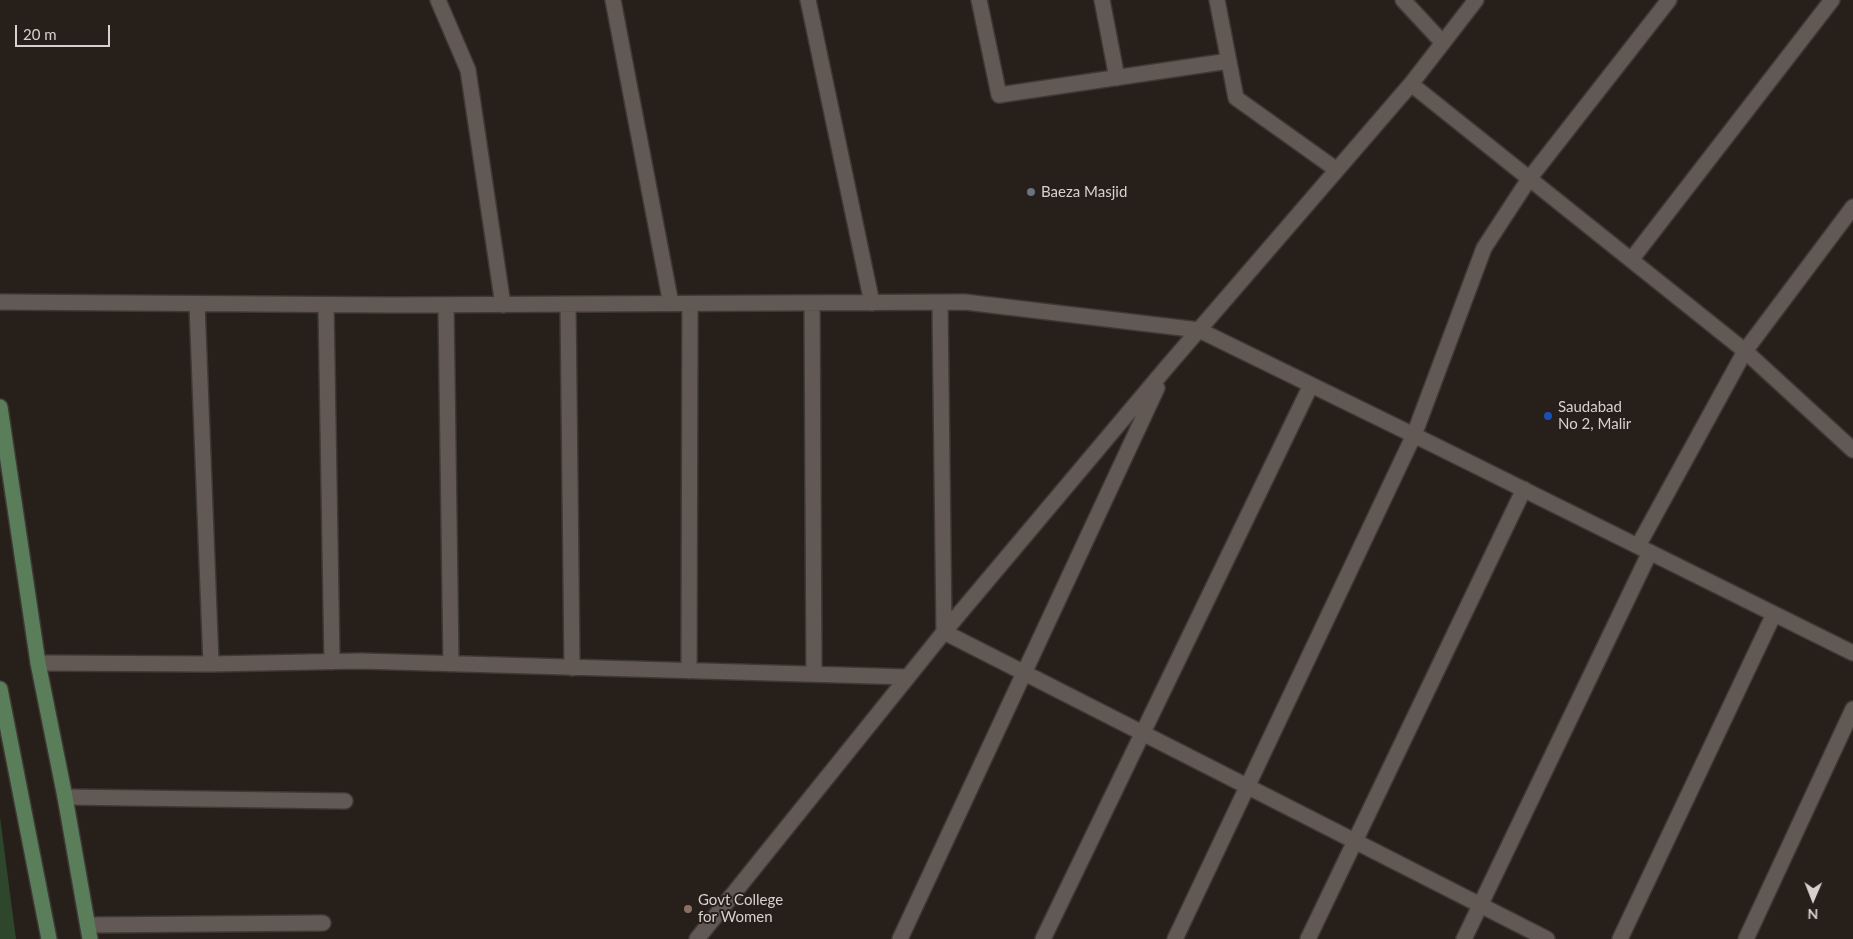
<!DOCTYPE html>
<style>
body{margin:0}
#map{position:relative;width:1853px;height:939px;overflow:hidden;background:#271f1a;font-family:Lato,sans-serif}
canvas{display:block}
.north{position:absolute;left:1788px;top:874px;width:50px;height:50px;-webkit-text-stroke:4px #271f1a;paint-order:stroke;rotate:181deg;font-size:14px;font-weight:700;line-height:20px;text-align:center;color:#d7d1ce}
.north::after{content:'';display:block;margin:auto;width:18px;height:22px;background:#d7d1ce;clip-path:polygon(50% 0,100% 100%,50% 72%,0 100%)}
.scale{position:absolute;left:15px;top:25px;width:95px;height:22px;box-sizing:border-box;border:2px solid #d7d1ce;border-top:0;padding-left:6px;font-size:15px;line-height:18px;white-space:nowrap;color:#d7d1ce;-webkit-text-stroke:4px #271f1a;paint-order:stroke}
</style>
<div id="map">
<canvas width="1853" height="939"></canvas>
<div class="north">N</div>
<div class="scale">20 m</div>
</div>
<script>
const ctx = document.querySelector('canvas').getContext('2d');
ctx.lineJoin = 'round';
function fillPath(path, color) { ctx.fillStyle = color; ctx.fill(path, 'evenodd'); }
function stroke(path, color, width, dash) { ctx.strokeStyle = color; ctx.lineWidth = width; ctx.lineCap = dash ? 'butt' : 'round'; ctx.setLineDash(dash || []); ctx.stroke(path); }
function write(font, color, halo, rows, align = 'center') {
  ctx.font = font + ' Lato,sans-serif'; ctx.lineWidth = 4; ctx.setLineDash([]); ctx.textBaseline = 'middle'; ctx.strokeStyle = halo; ctx.fillStyle = color; for (const [text, x, y, turn = 0] of rows) {
    ctx.save(); ctx.translate(x, y); ctx.rotate((+turn || 0) * Math.PI / 180); ctx.textAlign = isNaN(turn) ? turn : align; if (halo) ctx.strokeText(text, 0, 0); ctx.fillText(text, 0, 0); ctx.restore();
  }
}
fillPath(new Path2D(`
 M0 817 16 939H0Z`), '#2d462c');
const minor = new Path2D(`
 M438 0 468 70 503 305
 M613 0 671 304
 M808 0 872 303
 M979 0 999 95 1229 61
 M1102 0 1117 78
 M1217 0 1236 98 1337 170
 M1403 0 1443 43
 M1411 84 1745 351 1853 450
 M1631 260 1832 0
 M0 302 392 305 965 302 1199 330 1436 446 1853 653
 M812 303 814 674
 M940 303 944 632 1547 939
 M197 304 211 664
 M568 304 572 668
 M326 305 332 662
 M446 305 451 664
 M1638 546 1745 351 1853 207
 M38 663 211 664 361 661 908 677
 M689 671 690 304
 M65 797 345 801
 M88 925 323 923
 M697 939 944 632 1166 368 1411 84 1476 0
 M900 939 1157 388
 M1043 939 1311 385
 M1175 939 1414 435 1484 248 1529 179 1669 0
 M1308 939 1524 489
 M1464 939 1650 552
 M1620 939 1774 614
 M1746 939 1853 709`);
const major = new Path2D(`
 M0 407 38 663 65 797 90 939
 M0 689 49 939`);
stroke(minor, '#3f3935', 18);
stroke(major, '#3f3935', 18);
stroke(minor, '#625954', 15);
stroke(major, '#5a7e5a', 15);
for (const [x, y, r, color] of [
 [1031,192,5,"#6b7280"],
 [1548,416,5,"#1a4fb4"],
 [688,909,5,"#8d6e63"]
]) { const dot = new Path2D(); dot.arc(x, y, r, 0, 2 * Math.PI); ctx.fillStyle = color; ctx.fill(dot); stroke(dot, '#271f1a', 2); }
write('15px', '#d7d1ce', '#271f1a', [
 ["Baeza Masjid",1041,192],
 ["Saudabad",1558,407],
 ["No 2, Malir",1558,424],
 ["Govt College",698,900],
 ["for Women",698,917]
], 'left');
</script>
